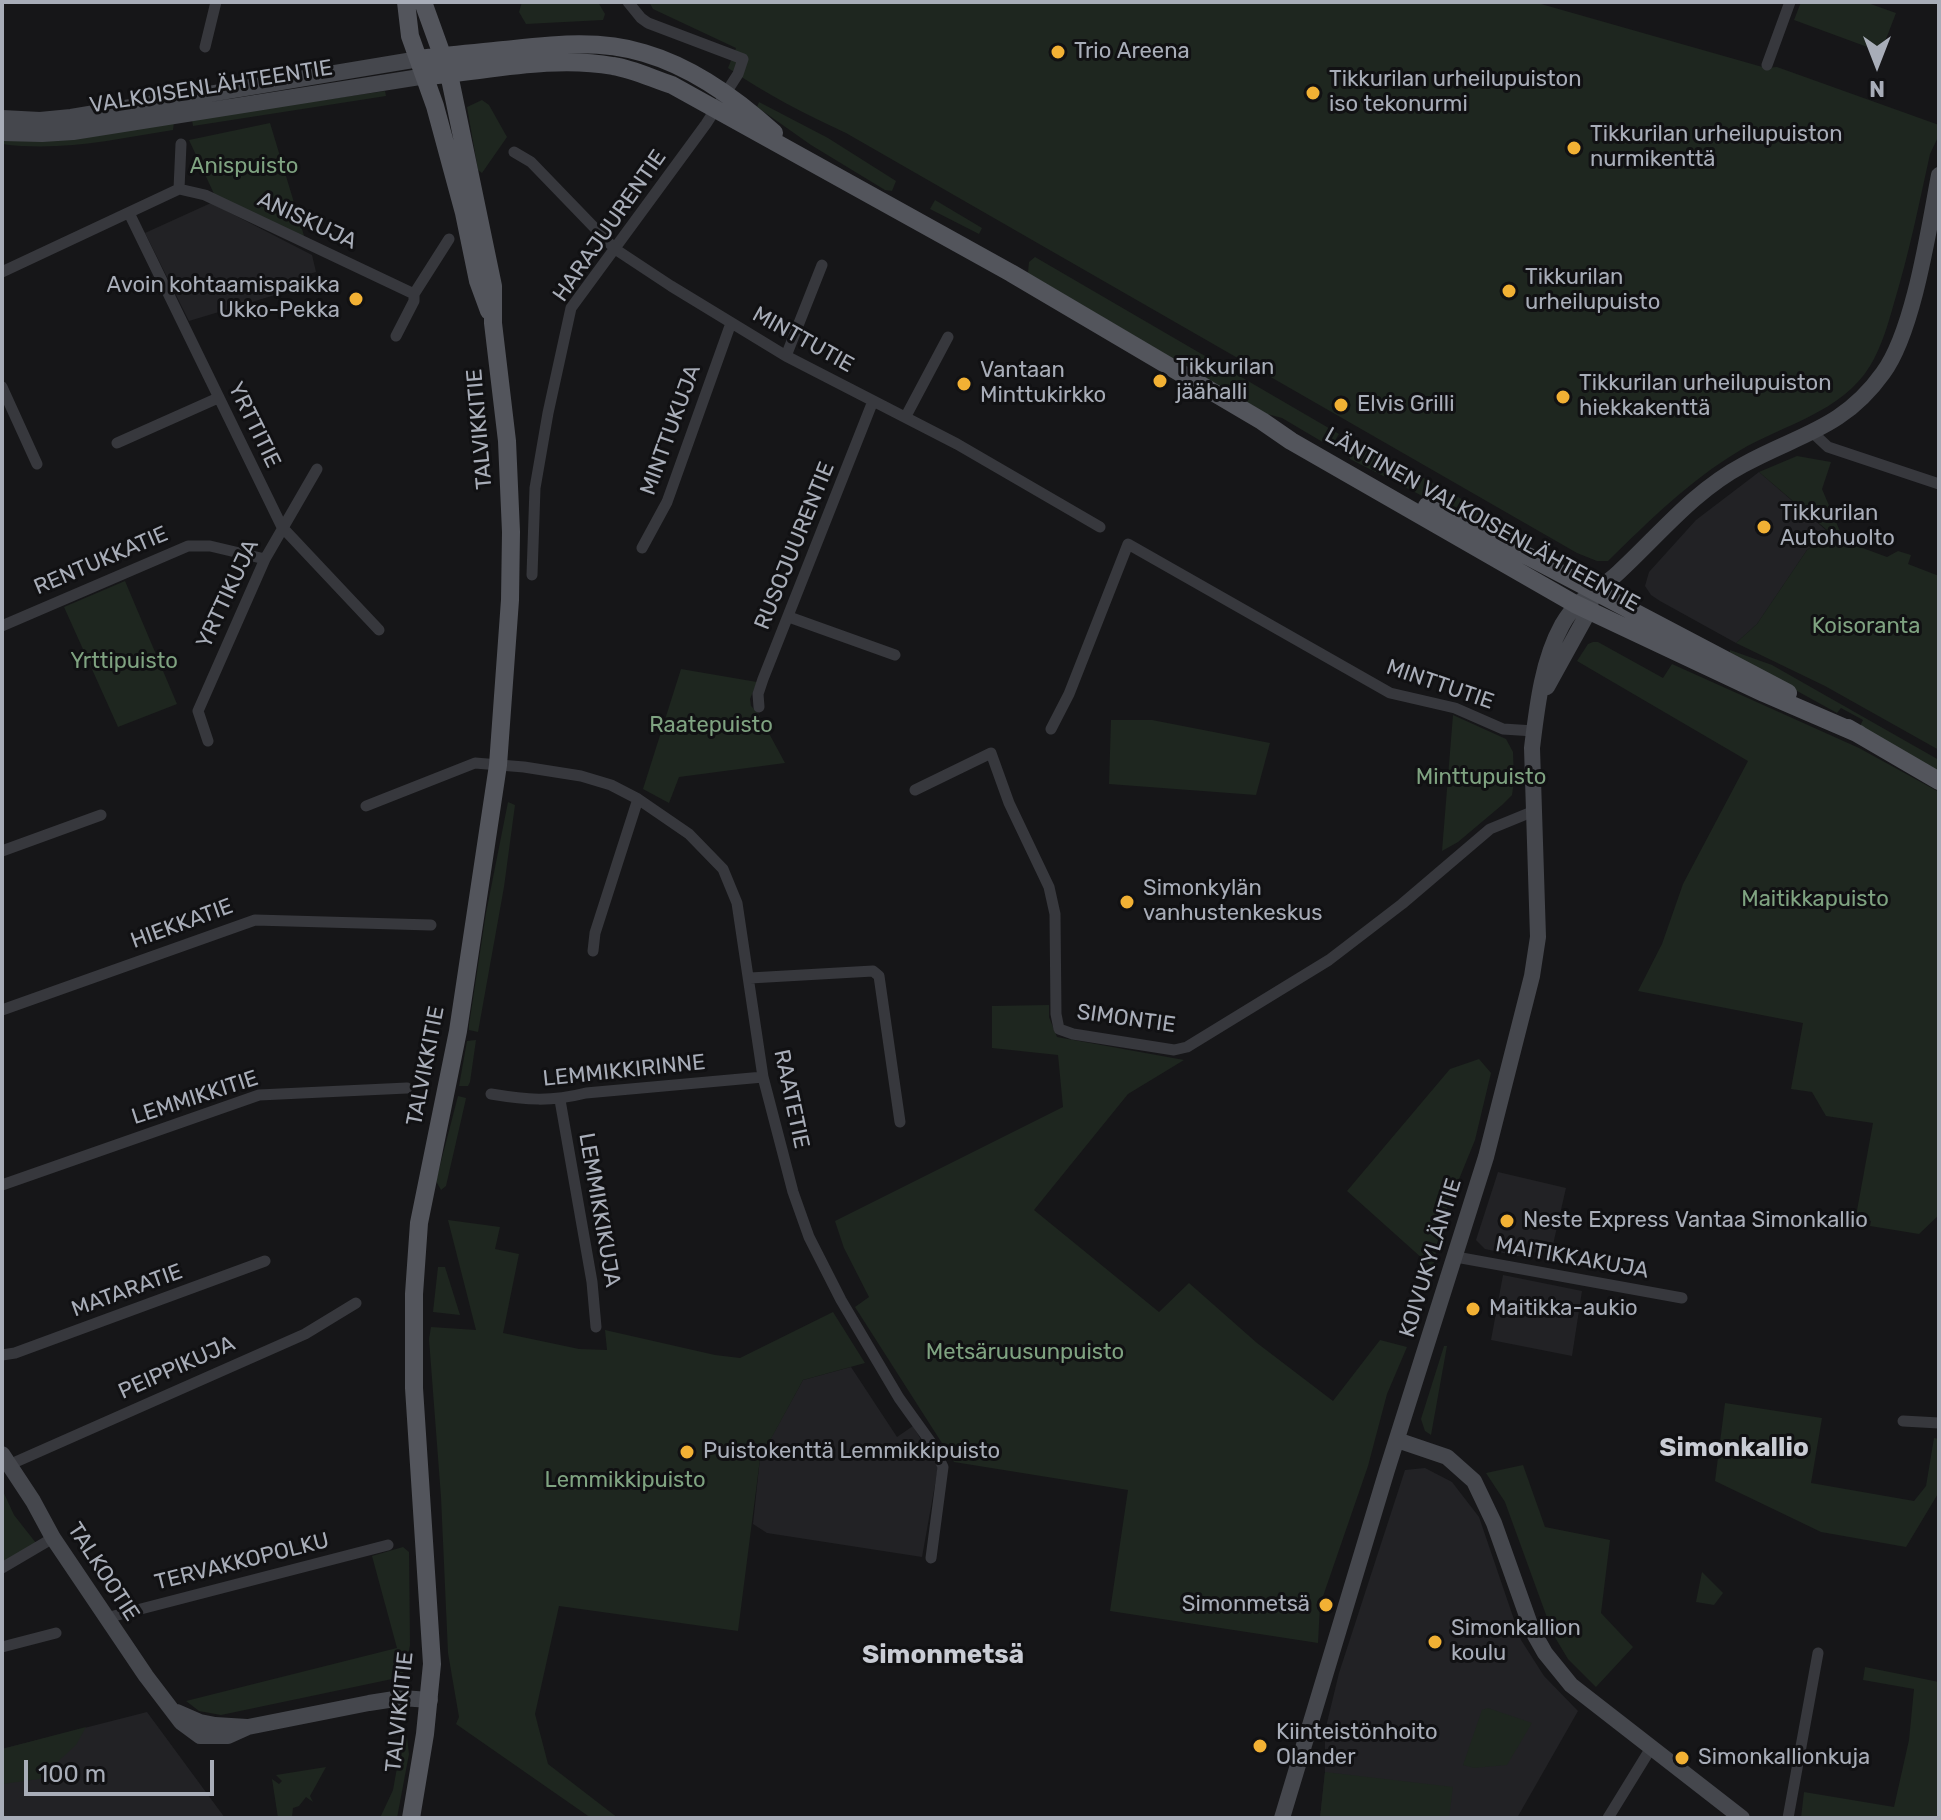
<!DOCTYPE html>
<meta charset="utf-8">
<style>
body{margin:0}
#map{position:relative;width:1941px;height:1820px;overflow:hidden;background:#161618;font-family:Rubik,sans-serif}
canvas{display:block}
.frame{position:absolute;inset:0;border:4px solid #a8adb8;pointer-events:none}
.north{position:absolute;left:1837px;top:24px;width:80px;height:80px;-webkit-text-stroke:6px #111113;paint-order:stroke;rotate:180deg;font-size:22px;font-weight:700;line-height:32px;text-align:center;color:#a8adb8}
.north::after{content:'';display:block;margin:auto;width:28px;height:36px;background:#a8adb8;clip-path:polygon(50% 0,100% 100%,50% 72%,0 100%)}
.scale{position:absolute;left:24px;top:1760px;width:190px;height:36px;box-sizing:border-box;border:4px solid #a8adb8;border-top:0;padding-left:10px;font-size:24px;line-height:28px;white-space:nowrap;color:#a8adb8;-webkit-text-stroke:6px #111113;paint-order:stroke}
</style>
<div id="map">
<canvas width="1941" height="1820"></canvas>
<div class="frame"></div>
<div class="north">N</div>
<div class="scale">100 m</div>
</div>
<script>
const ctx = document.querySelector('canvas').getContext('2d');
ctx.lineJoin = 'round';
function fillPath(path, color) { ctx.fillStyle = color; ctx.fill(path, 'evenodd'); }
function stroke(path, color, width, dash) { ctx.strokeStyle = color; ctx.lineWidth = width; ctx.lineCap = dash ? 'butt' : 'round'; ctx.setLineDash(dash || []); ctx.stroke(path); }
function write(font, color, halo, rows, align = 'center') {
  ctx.font = font + ' Rubik,sans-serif'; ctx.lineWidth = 6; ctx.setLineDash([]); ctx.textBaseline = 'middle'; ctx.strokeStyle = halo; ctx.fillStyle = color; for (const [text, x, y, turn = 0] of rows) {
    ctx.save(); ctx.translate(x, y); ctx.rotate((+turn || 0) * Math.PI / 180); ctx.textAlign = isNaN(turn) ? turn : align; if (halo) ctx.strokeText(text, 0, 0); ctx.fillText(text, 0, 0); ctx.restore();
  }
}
fillPath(new Path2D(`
 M211 203 312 255 316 272 305 275 308 285 189 321 145 233Z
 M1759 472 1827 531V537L1807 550 1757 624 1736 643 1660 601 1651 595 1645 586 1649 572 1696 520Z
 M1498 1172 1566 1188 1552 1249 1517 1256 1485 1249 1476 1240Z
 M1503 1275 1582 1291 1572 1356 1491 1340Z
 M851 1367 897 1437 913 1426 938 1468 922 1557 767 1533 753 1524 760 1458 803 1380Z
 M1425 1468 1452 1482 1479 1517 1521 1640 1544 1676 1578 1711 1517 1818H1320L1325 1772V1731L1339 1673 1405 1470Z
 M147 1712 225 1818H2V1749Z`), '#222225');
fillPath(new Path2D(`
 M522 2H598L605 14 603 20 526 24 519 12Z
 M649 2H1534L1766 68 1777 67 1939 125V135L1930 154C1919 204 1909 254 1894 303 1888 324 1882 346 1870 366 1841 413 1784 424 1739 451 1689 481 1649 521 1608 561H1597L1577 553 846 133C805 114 766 94 728 68L736 48 653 9Z
 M1801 2H1865L1896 13 1881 52 1794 20Z
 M385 91 386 96 193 126 192 119Z
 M482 100 489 105 507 137 482 173 478 170 467 107Z
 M759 102 828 138 896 181 892 191 885 190 811 145 757 107Z
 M174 122 173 130C116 139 60 152 2 144V140Z
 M270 123 305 239 215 196 189 140Z
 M935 200 982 228 979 234 930 209Z
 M1035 257 1339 434 1331 447 1282 418 1267 414 1028 273 1029 262Z
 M1357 441 1496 518 1489 530 1350 459 1349 455Z
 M1797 456 1831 462 1822 489 1839 529 1849 543 1887 557 1898 551 1911 555 1908 564 1939 576V750L1825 686 1736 643 1757 624 1807 550 1827 537V530L1759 472Z
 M125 581 177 704 118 727 64 607Z
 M1593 642H1598L1663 678 1672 664 1859 748 1939 792V1215L1919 1234 1870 1226 1871 1221 1856 1216 1873 1123 1826 1116 1812 1092 1791 1089 1803 1023 1638 991 1662 944 1683 884 1748 761 1577 661 1588 644Z
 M1730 650 1772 665 1939 760V772L1860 726 1863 720 1841 708 1837 713 1730 654Z
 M681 669 757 682 750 699 751 706 758 713 785 763 679 777 669 803 643 789Z
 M1453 715 1506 739 1513 752 1514 781 1512 795 1502 805 1458 842 1442 851Z
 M1111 720H1152L1270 743 1256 795 1109 784Z
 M508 802 515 805 504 887 478 1032 469 1030V1025L486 913Z
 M1049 1005V1017L1057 1037 1184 1060 1128 1094 1034 1210 1159 1312 1189 1283 1257 1343 1333 1401 1380 1340 1407 1347 1387 1394 1368 1466 1320 1605 1318 1643 1110 1611 1128 1490 954 1462 855 1307 869 1297 844 1248 835 1221 1063 1107 1058 1055 992 1048V1006Z
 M476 1040 470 1082 468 1086H459L467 1041Z
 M1479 1059 1491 1073 1475 1140 1442 1221 1433 1268 1347 1191 1450 1069Z
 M458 1096 466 1098 465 1103 446 1186 441 1190 436 1181Z
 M448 1220 500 1227 495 1249 519 1254 503 1333 579 1349 607 1350 605 1330 715 1355 740 1358 833 1312 865 1363 803 1380 760 1459 738 1631 559 1606 535 1714 548 1764 618 1818H591L456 1724 459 1717 448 1653 441 1497 429 1339 431 1327 476 1330Z
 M438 1267H445L460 1315 433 1312Z
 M1444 1346H1447L1431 1435 1425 1431 1421 1419Z
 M1725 1403 1822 1418 1811 1483 1914 1501 1926 1486 1934 1438 1939 1439V1492L1906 1547 1821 1532 1715 1481Z
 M1523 1465 1545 1527 1610 1540 1601 1613 1633 1647 1596 1687 1568 1659 1553 1634 1505 1502 1486 1473Z
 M2 1489 14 1515 36 1543 2 1564Z
 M403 1547 409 1552 410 1645 405 1671 397 1678 221 1715 199 1711 186 1701 397 1648 372 1556Z
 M1702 1572 1723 1593 1714 1605 1696 1602Z
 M1865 1667 1939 1682V1818H1801L1804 1792 1894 1807 1909 1740 1914 1689 1863 1680Z
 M1488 1708 1532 1723 1507 1765 1474 1768 1463 1765 1482 1710Z
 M86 1727 76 1745 39 1779 2 1784V1749Z
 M403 1734 407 1737 409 1754 397 1818H380L393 1790Z
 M326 1767 310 1796 313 1802 306 1797 299 1806 293 1808 292 1817 278 1818 272 1779 279 1784 282 1781 276 1775Z
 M1325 1772 1453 1787 1449 1818H1320Z`), '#1e261f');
stroke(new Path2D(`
 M205 47 216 2
 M1767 65 1790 2
 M514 152 531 162 615 249 671 286 786 356 957 444 1100 527
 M179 189 205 195 414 294
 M179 189 181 144
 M129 213 282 527 379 630
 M2 272 179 189
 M396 336 414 301V294L449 239
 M786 356 822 265
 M2 387 37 464
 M906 416 948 337
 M1813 433 1828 447 1939 484
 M117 443 218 398
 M642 548 667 502 731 323
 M532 575 535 488 548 413 571 308 706 124 738 74 743 59 648 23 641 18 628 2
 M789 617 895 655
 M2 626 188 546H210L265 559
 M759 707 758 694 763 679 873 401
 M1051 729 1069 694 1128 544 1390 693 1455 708 1503 729 1534 731
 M208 741 198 711 265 559 317 469
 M915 790 991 753 1009 803 1049 887 1055 914 1056 1014 1059 1029 1073 1034 1174 1050 1187 1047 1329 960 1402 904 1490 829 1534 811
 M366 806 475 763 524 767 581 776 611 785 638 799 689 834 723 869 737 903 763 1077 793 1192 809 1237 841 1300 899 1398 932 1444 943 1467 931 1558
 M2 851 101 815
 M593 951 595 933 638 799
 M750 978 873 971 879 976 900 1122
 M2 1010 255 920 431 925
 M491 1094C527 1100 550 1102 586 1093L763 1077
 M560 1100 592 1282 596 1327
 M2 1185 259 1095 407 1088
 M1456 1257 1682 1298
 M2 1355 15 1353 265 1261
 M1903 1421 1939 1423
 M11 1464 305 1334 356 1303
 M2 1568 53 1538
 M106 1618 388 1545
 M2 1647 56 1633
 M1608 1818 1651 1748
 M1788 1818 1818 1653`), '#37383d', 11);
stroke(new Path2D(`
 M2 118 40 120 71 117 419 59
 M2 133 42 134 73 132 426 76
 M1547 687 1589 611 1591 601
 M1397 1440 1447 1457 1474 1481 1494 1523 1532 1630 1545 1653 1571 1685 1742 1818
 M2 1454 33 1501 53 1538 146 1676 181 1722 200 1736H228L248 1727 369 1703 401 1698 430 1700
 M177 1712 200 1722 215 1725 247 1727
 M1282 1818 1387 1470 1486 1157 1532 976 1538 937 1532 748C1537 707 1542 661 1562 625 1579 595 1597 593 1619 572 1660 534 1694 491 1743 465 1799 434 1843 429 1883 373 1914 331 1929 227 1939 175`), '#45474d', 16);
stroke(new Path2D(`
 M406 2 410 36 435 106 464 213 478 281 489 311
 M419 59C447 55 476 53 504 50 552 45 598 39 644 53 692 67 738 100 774 133
 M426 76C487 71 552 55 613 66 633 69 653 79 672 85L1011 273 1262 421 1291 441 1575 604 1764 693 1859 734
 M1427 506 1482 532 1788 693
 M1848 728 1939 781
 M411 1818 425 1734 432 1664 414 1388V1294L419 1223 458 1031 498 765 510 600 511 532 507 441 493 323V286L449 74 423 2`), '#53555c', 18);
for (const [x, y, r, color] of [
 [1058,52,8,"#f2b134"],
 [1313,93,8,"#f2b134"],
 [1574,148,8,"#f2b134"],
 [1509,291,8,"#f2b134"],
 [356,299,8,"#f2b134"],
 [1160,381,8,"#f2b134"],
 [964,384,8,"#f2b134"],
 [1563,397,8,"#f2b134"],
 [1341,405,8,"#f2b134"],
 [1764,527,8,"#f2b134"],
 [1127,902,8,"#f2b134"],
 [1507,1221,8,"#f2b134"],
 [1473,1309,8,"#f2b134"],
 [687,1452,8,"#f2b134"],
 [1326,1605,8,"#f2b134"],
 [1435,1642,8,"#f2b134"],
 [1260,1746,8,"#f2b134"],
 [1682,1758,8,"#f2b134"]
]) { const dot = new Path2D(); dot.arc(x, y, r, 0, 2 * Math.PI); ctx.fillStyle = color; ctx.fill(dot); stroke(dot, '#111113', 3); }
write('22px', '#a8adb8', '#111113', [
 ["Trio Areena",1074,52],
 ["Tikkurilan urheilupuiston",1329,80],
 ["iso tekonurmi",1329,105],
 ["Tikkurilan urheilupuiston",1590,135],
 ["nurmikenttä",1590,160],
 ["Tikkurilan",1525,278],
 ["urheilupuisto",1525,303],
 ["Avoin kohtaamispaikka",340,286,"right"],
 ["Ukko-Pekka",340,311,"right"],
 ["Tikkurilan",1176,368],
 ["jäähalli",1176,393],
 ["Vantaan",980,371],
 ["Minttukirkko",980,396],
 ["Tikkurilan urheilupuiston",1579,384],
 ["hiekkakenttä",1579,409],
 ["Elvis Grilli",1357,405],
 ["Tikkurilan",1780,514],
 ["Autohuolto",1780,539],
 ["Simonkylän",1143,889],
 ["vanhustenkeskus",1143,914],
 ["Neste Express Vantaa Simonkallio",1523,1221],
 ["Maitikka-aukio",1489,1309],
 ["Puistokenttä Lemmikkipuisto",703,1452],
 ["Simonmetsä",1310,1605,"right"],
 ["Simonkallion",1451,1629],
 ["koulu",1451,1654],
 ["Kiinteistönhoito",1276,1733],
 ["Olander",1276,1758],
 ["Simonkallionkuja",1698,1758]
], 'left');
write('22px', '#a8adb8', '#111113', [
 ["VALKOISENLÄHTEENTIE",211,87,-9],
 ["ANISKUJA",307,221,25],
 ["HARAJUURENTIE",610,226,-55],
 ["MINTTUTIE",803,340,29],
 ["YRTTITIE",254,425,64],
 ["TALVIKKITIE",480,429,-95],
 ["MINTTUKUJA",671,430,-70],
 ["LÄNTINEN VALKOISENLÄHTEENTIE",1482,520,29],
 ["RUSOJUURENTIE",795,546,-68],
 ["RENTUKKATIE",101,561,-23],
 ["YRTTIKUJA",228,594,-65],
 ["MINTTUTIE",1440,685,19],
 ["HIEKKATIE",182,924,-20],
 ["SIMONTIE",1126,1019,8],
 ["TALVIKKITIE",426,1066,-79],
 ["LEMMIKKIRINNE",624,1071,-6],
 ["LEMMIKKITIE",195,1098,-18],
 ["RAATETIE",791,1099,78],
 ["LEMMIKKIKUJA",599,1210,80],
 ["KOIVUKYLÄNTIE",1431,1258,-73],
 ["MAITIKKAKUJA",1572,1258,10],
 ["MATARATIE",127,1291,-20],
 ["PEIPPIKUJA",177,1368,-24],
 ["TERVAKKOPOLKU",242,1562,-14],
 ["TALKOOTIE",103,1572,57],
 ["TALVIKKITIE",400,1712,-84]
]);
write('22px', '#7fa381', '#111113', [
 ["Anispuisto",244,167],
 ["Koisoranta",1866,627],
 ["Yrttipuisto",124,662],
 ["Raatepuisto",711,726],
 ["Minttupuisto",1481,778],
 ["Maitikkapuisto",1815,900],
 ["Metsäruusunpuisto",1025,1353],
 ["Lemmikkipuisto",625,1481]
]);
write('bold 26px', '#c9ccd4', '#111113', [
 ["Simonkallio",1734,1448],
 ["Simonmetsä",943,1655]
]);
</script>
